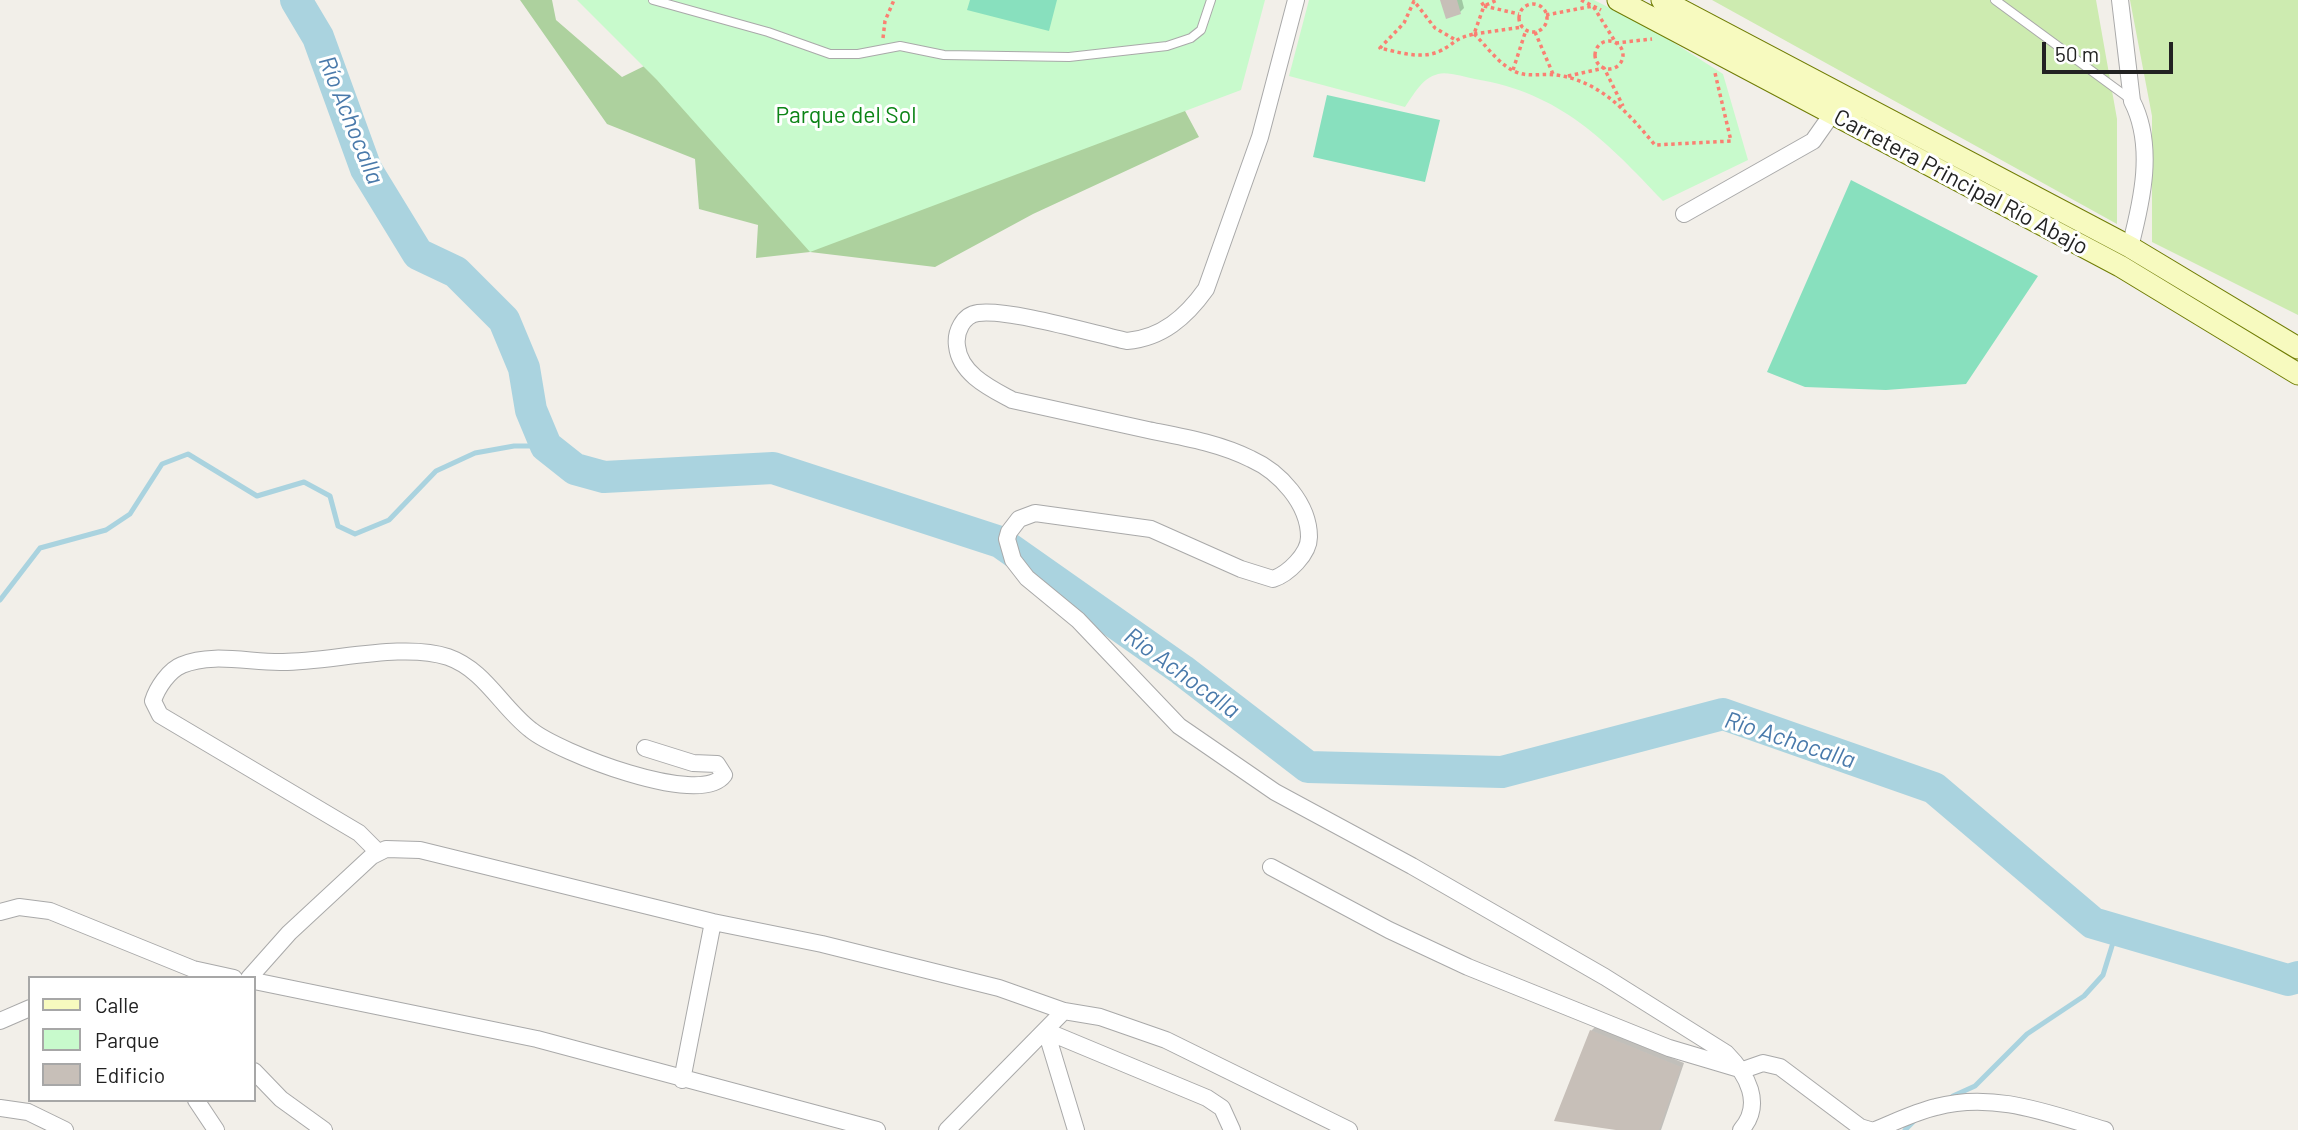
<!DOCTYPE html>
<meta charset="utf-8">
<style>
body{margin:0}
#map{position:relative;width:2298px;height:1130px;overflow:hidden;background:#f2efe9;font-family:Barlow,sans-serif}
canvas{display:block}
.legend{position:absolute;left:28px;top:976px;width:228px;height:126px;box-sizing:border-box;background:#fff;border:2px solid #a7a7a7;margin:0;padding:9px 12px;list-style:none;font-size:21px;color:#222}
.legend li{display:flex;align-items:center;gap:14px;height:35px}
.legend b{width:35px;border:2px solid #a7a7a7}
.scale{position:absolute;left:2042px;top:42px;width:131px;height:32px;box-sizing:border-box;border:4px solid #222;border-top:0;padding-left:9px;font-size:21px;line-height:24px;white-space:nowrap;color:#222;-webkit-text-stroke:5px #fff;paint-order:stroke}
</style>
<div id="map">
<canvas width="2298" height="1130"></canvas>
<ul class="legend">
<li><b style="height:9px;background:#f7fabf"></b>Calle</li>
<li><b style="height:19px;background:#c8facc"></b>Parque</li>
<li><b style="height:19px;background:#c7bfb8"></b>Edificio</li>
</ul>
<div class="scale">50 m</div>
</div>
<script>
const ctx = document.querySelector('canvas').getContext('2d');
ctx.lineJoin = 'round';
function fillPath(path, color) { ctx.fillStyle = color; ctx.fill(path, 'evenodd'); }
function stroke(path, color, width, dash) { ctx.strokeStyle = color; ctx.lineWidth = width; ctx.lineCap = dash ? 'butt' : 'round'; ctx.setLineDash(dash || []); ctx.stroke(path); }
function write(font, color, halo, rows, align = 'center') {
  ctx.font = font + ' Barlow,sans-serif'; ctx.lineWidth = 6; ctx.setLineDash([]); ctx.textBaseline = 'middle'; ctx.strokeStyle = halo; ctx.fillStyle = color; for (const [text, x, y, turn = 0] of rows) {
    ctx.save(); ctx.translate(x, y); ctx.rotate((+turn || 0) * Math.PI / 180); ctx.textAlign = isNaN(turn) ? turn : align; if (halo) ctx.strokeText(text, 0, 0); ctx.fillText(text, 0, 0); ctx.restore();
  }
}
fillPath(new Path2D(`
 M1712 0H2096L2117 119V224Z
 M2130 0H2298V315L2152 242V116Z`), '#cdebb0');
fillPath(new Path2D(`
 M520 0H552L556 20 622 77 689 44 1170 83 1199 137 1033 214 935 267 810 252 756 258 758 225 699 209 695 159 607 124Z`), '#add19e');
fillPath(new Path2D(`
 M577 0H1265L1241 90 810 252 657 80Z
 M1309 0H1594L1657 32 1723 74 1748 160 1663 201C1606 141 1561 93 1475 79 1465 77 1447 71 1438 74 1422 78 1414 94 1405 107L1289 76Z`), '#c8facc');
fillPath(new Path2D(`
 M970 0H1057L1049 31 967 10Z
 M1327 95 1440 120 1425 182 1313 157Z
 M1851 180 2038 276 1966 384 1886 390 1805 387 1767 372Z`), '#88e0be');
fillPath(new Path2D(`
 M1442 0H1462L1464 8 1460 12Z
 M1595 1027 1684 1063 1661 1130H1622L1591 1031Z`), '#0003');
stroke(new Path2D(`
 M0 600 40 548 106 530 130 514 162 464 188 454 257 496 304 482 330 496 338 526 355 534 389 520 436 471 475 453 514 446H546
 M1953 1096 1975 1086 2027 1034 2084 996 2103 975 2120 920V931
 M1905 1130 1915 1120`), '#aad3df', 5);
stroke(new Path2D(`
 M296 0 318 37 366 169 418 254 456 272 504 320 524 368 531 410 546 446 575 469 604 477 773 468 1000 542 1182 670 1308 767 1502 772 1723 714 1934 788 2093 923 2288 980 2298 977`), '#aad3df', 32);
fillPath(new Path2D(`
 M1440 0H1457L1461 14 1446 19Z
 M1590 1030 1681 1067 1659 1130H1616L1554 1121Z`), '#c7bfb8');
const lane = new Path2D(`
 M653 0 768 32 830 54H858L900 46 944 55 1069 57 1167 46 1191 38 1201 30 1211 0
 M1995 0 2130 99`);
const street = new Path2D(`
 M1296 0 1260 137 1206 289C1186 317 1162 338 1127 341 1091 333 1010 309 978 313 963 315 955 332 957 346 960 374 990 388 1012 400 1057 410 1103 420 1148 430 1183 437 1219 443 1251 459 1280 472 1309 504 1309 537 1309 554 1288 574 1273 579L1241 569 1151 529 1035 513 1019 519 1009 532 1007 539 1013 560 1027 578 1078 620 1179 726 1275 792 1412 866 1605 977 1726 1053C1747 1074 1764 1104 1741 1130
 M2120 0 2132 101C2155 146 2142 201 2130 247
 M1684 214 1813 141 1832 114
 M378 852 359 833 160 715 153 701C157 688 169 670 182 665 212 652 252 663 283 662 331 662 403 642 448 657 485 670 501 707 531 730 558 752 700 808 724 775L717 764 693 763 645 748
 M1271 867 1389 930 1468 967 1669 1048 1743 1070 1763 1063 1780 1067 1860 1127 1870 1130
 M0 912 19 907 50 911 193 969 234 978
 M249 978 289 933 372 856 386 849 420 850 713 922 822 944 999 988 1064 1011 1100 1017 1166 1040 1349 1130
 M254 981 537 1039 877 1130
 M0 1021 30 1008
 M1046 1031 1207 1098 1222 1108 1232 1130
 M1046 1031 1076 1130
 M254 1071 281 1099 324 1130
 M682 1080 713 922
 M196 1100 216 1130
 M0 1108 28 1112 65 1130
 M947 1130 1064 1011
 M1875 1130C1895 1122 1915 1112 1936 1107 1994 1091 2050 1114 2105 1130`);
const secondary = new Path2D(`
 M1618 0 2120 266 2298 374
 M1662 0 2130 247 2298 348`);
stroke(lane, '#a9a9a9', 10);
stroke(street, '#a9a9a9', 18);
stroke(secondary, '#707d05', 23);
stroke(new Path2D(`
 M1581 0 1601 10
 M1519 18a14 14 0 1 1 28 0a14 14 0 1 1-28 0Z
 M1486 5 1497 0
 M1484 6 1519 14
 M1546 15 1593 6 1616 43 1652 39
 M1535 32 1553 74
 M1474 34C1488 47 1500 67 1519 73 1531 77 1544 73 1556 75 1601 81 1628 113 1655 145L1731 141 1715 73
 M1474 34 1523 27
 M883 38 885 21 894 0
 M1454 39 1435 28 1414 1 1404 23 1380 48C1398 52 1421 60 1440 51 1456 43 1453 39 1474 34L1484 6 1480 0
 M1595 55a14 14 0 1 1 28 0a14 14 0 1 1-28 0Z
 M1513 70 1526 30
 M1568 76 1604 68 1623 106`), '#fa8072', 3.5, [3.5, 3.5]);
stroke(lane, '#fff', 8);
stroke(street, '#fff', 16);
stroke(secondary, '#f7fabf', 21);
write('23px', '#0c8416', '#fff', [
 ["Parque del Sol",846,115]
]);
write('23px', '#222', '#fff', [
 ["Carretera Principal Río Abajo",1961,182,28]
]);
write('italic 24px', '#4a7aab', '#fff', [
 ["Río Achocalla",351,120,68],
 ["Río Achocalla",1182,673,36],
 ["Río Achocalla",1790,740,18]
]);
</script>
